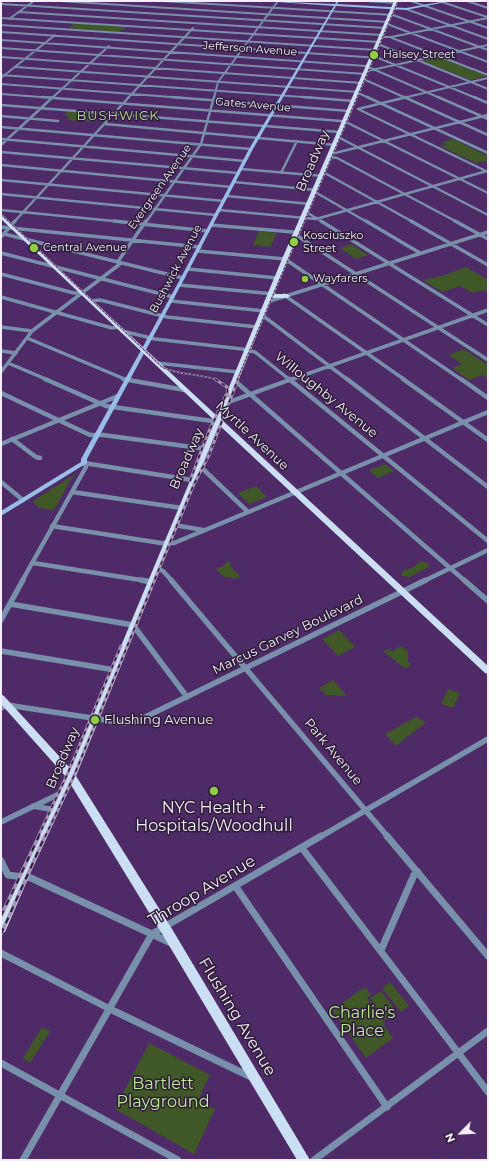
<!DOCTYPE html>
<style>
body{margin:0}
#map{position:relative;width:489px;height:1161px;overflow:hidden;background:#4e2a66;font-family:Montserrat,sans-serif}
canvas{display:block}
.frame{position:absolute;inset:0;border:2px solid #f5edfb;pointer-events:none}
.north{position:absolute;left:441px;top:1113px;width:40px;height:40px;-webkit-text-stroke:3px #2c1c37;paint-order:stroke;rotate:246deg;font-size:11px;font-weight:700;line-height:16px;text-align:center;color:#f5edfb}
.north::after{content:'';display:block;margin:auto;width:14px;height:18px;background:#f5edfb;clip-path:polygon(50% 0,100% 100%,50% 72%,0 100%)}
</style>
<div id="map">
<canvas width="489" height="1161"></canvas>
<div class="frame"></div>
<div class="north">N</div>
</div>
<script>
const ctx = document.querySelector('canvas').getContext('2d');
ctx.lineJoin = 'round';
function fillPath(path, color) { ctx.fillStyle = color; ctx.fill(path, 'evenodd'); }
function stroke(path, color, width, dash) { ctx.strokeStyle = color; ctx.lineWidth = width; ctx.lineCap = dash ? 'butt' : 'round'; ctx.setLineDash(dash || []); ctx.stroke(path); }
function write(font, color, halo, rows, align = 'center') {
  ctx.font = font + ' Montserrat,sans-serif'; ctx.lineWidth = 3; ctx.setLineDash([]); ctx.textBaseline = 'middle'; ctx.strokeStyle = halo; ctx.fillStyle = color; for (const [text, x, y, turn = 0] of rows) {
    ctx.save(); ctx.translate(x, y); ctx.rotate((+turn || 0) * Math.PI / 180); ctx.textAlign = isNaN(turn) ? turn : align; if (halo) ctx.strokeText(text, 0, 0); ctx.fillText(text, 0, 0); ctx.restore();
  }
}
fillPath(new Path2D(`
 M75 23 125 27H127L119 32 68 28Z
 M438 57 487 76 471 80 422 61Z
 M68 111 98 114 91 122 67 120 70 116 64 115Z
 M453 139 488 156V163L484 161 476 163 440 146 446 145 442 142Z
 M259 231 277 233 270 247 253 245Z
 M351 244 368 255 356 259 340 248Z
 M466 267 488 280V292L484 290 473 293 460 286 442 292 423 280 445 275Z
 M464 349 488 365V378L483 375 469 380 452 368 462 364 448 355Z
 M385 464 394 471 378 478 369 470Z
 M78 472 71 479 54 510 38 508 33 501Z
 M256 486 267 497 249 504 238 493Z
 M226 561 231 563 230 566 240 576 239 578C234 580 229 576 224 577L216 569 225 565Z
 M420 561 428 563 429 567 410 577 402 576V571L414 567Z
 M339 630 355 647 338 656 322 639Z
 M401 646 408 651V661L411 665 407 668 403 667 384 652 385 650H389L392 651Z
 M333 680 347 696 326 695 319 688Z
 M448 689 460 693 453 708 441 704Z
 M416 717 426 722 396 746 385 734Z
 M390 982 409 1006 401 1012 382 988Z
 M365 987 371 995 367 998 385 1023 383 1024 393 1038 366 1058 332 1010Z
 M381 991 397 1012 385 1020 370 998Z
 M42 1027 50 1031 30 1063 23 1058Z
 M149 1043 210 1075 198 1100 215 1109 194 1154 115 1109Z`), '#405727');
stroke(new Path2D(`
 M59 1 388 22
 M161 1 393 15 488 50
 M367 1 396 3
 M411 1 488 28
 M439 1 487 17
 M467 1 488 8
 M1 4 385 28
 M406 9 488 39
 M19 12 382 35
 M1 18 379 42
 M9 19 34 1
 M387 24 488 62
 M1 25 376 50
 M1 32 379 58
 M381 37H391L488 18
 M392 38 488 75
 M1 40 366 66 440 98
 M378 44 488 89
 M1 48 365 74
 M1 57 362 83
 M376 57 476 98
 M16 67 358 92
 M367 71 488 45
 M1 75 316 98
 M1 78 55 35
 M363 79 406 98
 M1 84 184 98
 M358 93 369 98
 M1 94 54 98
 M52 98 109 46
 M128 98 193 28
 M214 98 218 82 278 1
 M403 98 488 78`), '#7890aa', 2);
stroke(new Path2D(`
 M42 97 341 121 348 123 488 193
 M171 97 349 111
 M303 97 354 101
 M367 97 488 153
 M404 97 488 135
 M407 97 358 109 488 172
 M438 97 488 119
 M474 97 488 103
 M1 105 340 132
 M1 116 58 121
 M105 124 335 145
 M1 127 251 149
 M338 137 488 215
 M1 139 245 161
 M1 145 53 97
 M1 152 238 173
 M331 154 488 115
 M330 157 337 158 457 222
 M1 165 231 187
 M241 169 323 176
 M323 172 413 222
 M281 173 297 141
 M1 180 224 201
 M234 182 316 190
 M315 192 367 222
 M1 194 216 215
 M227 196 310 204
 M1 210 124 222
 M219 210 316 219 487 171
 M306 212 323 222
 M14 222 129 97
 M146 222 201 144 214 97`), '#7890aa', 2.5);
stroke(new Path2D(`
 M114 221 208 231
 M321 221 488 325
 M366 221 420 253
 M411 221 488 265
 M455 221 488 239
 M211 225 293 232 297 234
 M1 227 200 247
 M4 234 183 278
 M296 235 488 360
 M1 237 15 221
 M198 251 285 259 462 380
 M1 253 173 297
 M188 269 277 278
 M1 274 74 293H81
 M179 285 274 294
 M284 295 405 380
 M1 297 112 328 119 327
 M91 301 100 300 167 317 257 327
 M171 301 264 311
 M267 302 488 232
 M262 315 348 380
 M1 327 32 331
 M122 331 155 339 242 349 255 352 290 380
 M27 338 127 380
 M1 351 16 353
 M8 363 48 380
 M157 363 238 372
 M1 372 32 331 120 264 119 260 146 221
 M290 380 488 310`), '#7890aa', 3.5);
stroke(new Path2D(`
 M45 379 106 406 219 422
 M123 379 185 390
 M289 379 488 541
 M347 379 488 487
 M403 379 488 440
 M461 379 488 398
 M235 381 465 581
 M1 393 90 435H103L207 449
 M226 403 292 379
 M12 439 36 457 40 458
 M1 444 118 396
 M198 468 204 470 248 512
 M1 482 23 500
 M72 492 182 508
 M174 525 203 530
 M52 526 161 543H174L488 412
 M33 563 147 581
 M156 568 163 571 172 581
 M22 581 86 467 84 463 192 480
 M424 581 488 550`), '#7890aa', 4.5);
stroke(new Path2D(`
 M141 580 151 582
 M171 580 388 837
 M464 580 488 601
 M10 604 133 625 187 697
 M1 620 23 580
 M1 651 115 670
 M1 708 7 705 125 723 137 721 426 580
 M33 806 55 810
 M1 822 63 792
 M320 837 488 739`), '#7890aa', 5.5);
stroke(new Path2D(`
 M387 836 488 956
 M302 848 488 1092
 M1 861 8 875 31 878 171 943
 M236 887 387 1107
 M381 950 414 875 418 872
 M1 953 110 1009 251 1077
 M1 1063 178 1160
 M23 1160 152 934 321 836
 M314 1160 488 1031`), '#7890aa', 7);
fillPath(new Path2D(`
 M263 1 335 4 337 1H339L337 4 406 8 446 1H451L406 10 336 6 253 149 181 285 87 459V463L1 516V511L81 462V459L177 285 249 149 334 6Z`), '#98bee7');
fillPath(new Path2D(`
 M394 1H398L273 294H287L290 296 287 298H272L222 420 488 666V674L485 673 219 425 76 776 172 929 310 1160H297L164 937 71 785 30 874 5 932 1 933V916L21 870 66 777 1 704V694L4 696 70 768 215 421 1 219V215L217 416 282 259Z`), '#cbdff4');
const railFar2 = new Path2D(`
 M1 214 162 367C179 376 199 373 217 380
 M237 380 398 1`);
const railFar1 = new Path2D(`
 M215 379 227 387 228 396
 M190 481 206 438 226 395
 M38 837 67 775 121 646
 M45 837 73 778 194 484 209 455 238 379`);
const rail = new Path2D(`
 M1 916 39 836
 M1 934 45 836`);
stroke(railFar2, '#a690b4', 1.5);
stroke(railFar1, '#a690b4', 3);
stroke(rail, '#a690b4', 3.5);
stroke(railFar2, '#2c1c37', 1, [2]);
stroke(railFar1, '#2c1c37', 1.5, [4]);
stroke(rail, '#2c1c37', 2, [6]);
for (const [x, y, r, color] of [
 [374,55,5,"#8fcd42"],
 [294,242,5,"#8fcd42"],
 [34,248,5,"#8fcd42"],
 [305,279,4,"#8fcd42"],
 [95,720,5,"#8fcd42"],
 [214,791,5,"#8fcd42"]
]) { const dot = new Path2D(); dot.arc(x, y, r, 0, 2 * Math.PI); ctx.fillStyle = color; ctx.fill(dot); stroke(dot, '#2c1c37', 1.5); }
write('11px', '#f5edfb', '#2c1c37', [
 ["Jefferson Avenue",250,49,4],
 ["Gates Avenue",253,105,5],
 ["Evergreen Avenue",160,187,-55],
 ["Bushwick Avenue",176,269,-62]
]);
write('11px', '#f5edfb', '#2c1c37', [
 ["Halsey Street",383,55],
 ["Kosciuszko",303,236],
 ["Street",303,249],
 ["Central Avenue",43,248],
 ["Wayfarers",313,279]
], 'left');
ctx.letterSpacing = '1px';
write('13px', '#b7db95', '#2c1c37', [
 ["BUSHWICK",118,116]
]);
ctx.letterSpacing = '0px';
write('13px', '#f5edfb', '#2c1c37', [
 ["Broadway",313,161,-67],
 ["Willoughby Avenue",326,395,39],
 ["Myrtle Avenue",252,436,43],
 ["Broadway",187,459,-66],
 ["Marcus Garvey Boulevard",288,635,-26],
 ["Park Avenue",333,752,50],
 ["Broadway",63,758,-67]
]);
write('13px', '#f5edfb', '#2c1c37', [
 ["Flushing Avenue",104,720]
], 'left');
write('16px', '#f5edfb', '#2c1c37', [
 ["NYC Health +",214,808],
 ["Hospitals/Woodhull",214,826]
]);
write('16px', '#f5edfb', '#2c1c37', [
 ["Throop Avenue",202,891,-31],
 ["Flushing Avenue",237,1017,59]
]);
write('16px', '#c0eb95', '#2c1c37', [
 ["Charlie's",362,1013],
 ["Place",362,1031],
 ["Bartlett",163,1084],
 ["Playground",163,1102]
]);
</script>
